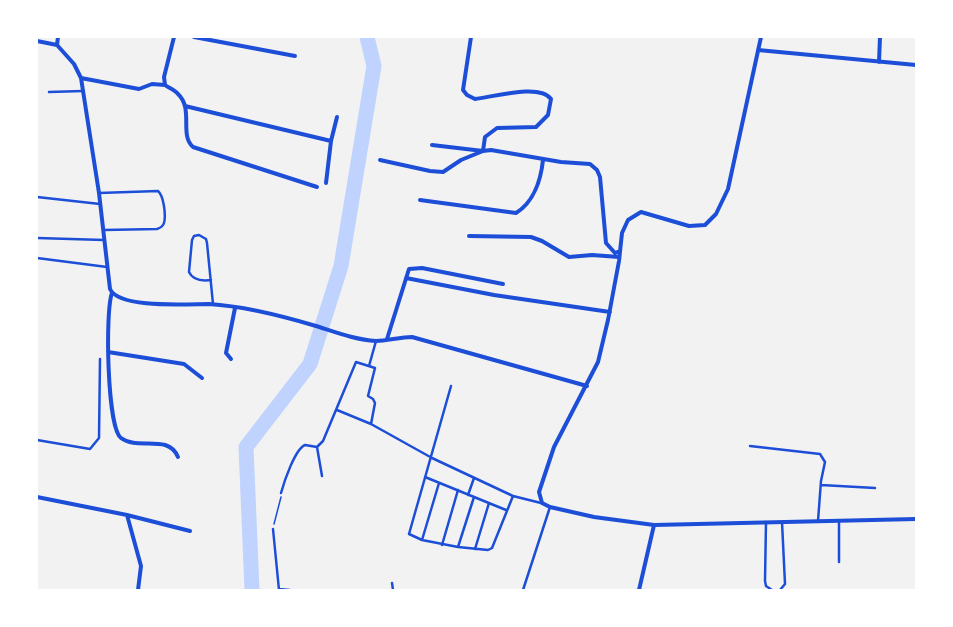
<!DOCTYPE html>
<style>
body{margin:0}
#map{position:relative;width:953px;height:627px;overflow:hidden;background:#f2f2f2;font-family:"DM Sans",sans-serif}
canvas{display:block}
.frame{position:absolute;inset:0;border:38px solid #fff;pointer-events:none}
</style>
<div id="map">
<canvas width="953" height="627"></canvas>
<div class="frame"></div>
</div>
<script>
const ctx = document.querySelector('canvas').getContext('2d');
ctx.lineJoin = 'round';
function stroke(path, color, width, dash) { ctx.strokeStyle = color; ctx.lineWidth = width; ctx.lineCap = dash ? 'butt' : 'round'; ctx.setLineDash(dash || []); ctx.stroke(path); }
stroke(new Path2D(`
 M252 590 246 447 310 364 341 266 374 66 367 37`), '#bfd3fe', 15);
stroke(new Path2D(`
 M274 524 281 497`), '#1d4ed8', 1.5);
stroke(new Path2D(`
 M49 92 83 91
 M99 193 158 191C164 196 166 216 164 223 163 227 160 228 157 229L104 230
 M37 197 100 204
 M37 238 104 240
 M37 258 107 267
 M211 280C203 281 193 281 189 272L192 240 194 236 199 235 206 239 207 243 213 304
 M369 366 376 341
 M451 386 409 534 422 540 458 547 474 497
 M337 410 371 424 432 458 513 496 541 503
 M37 440 90 449 99 438 100 359
 M750 446 820 454 825 462 821 481 818 521
 M317 447 322 476
 M425 477 506 510
 M821 485 875 488
 M281 493C284 482 295 449 305 445L317 447 323 441 356 362 375 368 368 396 373 399 375 403 371 424
 M468 495 474 478
 M766 522 765 581 766 586 772 590
 M273 529 279 590
 M422 540 439 483
 M442 545 458 490
 M458 547 488 550 492 548 513 496
 M475 549 489 503
 M839 562V521
 M392 583 393 590
 M279 589 290 590
 M523 590 550 507
 M780 590 785 584 782 522`), '#1d4ed8', 2.5);
stroke(new Path2D(`
 M194 37 295 56
 M761 37 728 189 716 214 705 225 689 226 641 212 628 220 622 233 619 261 608 320 598 362 554 447 539 492 542 503 550 507 594 517 654 525 916 519
 M37 41 57 45 74 64 81 78 99 193 110 289C119 309 188 304 209 304 241 306 286 317 316 326 335 332 356 340 376 341 387 341 400 337 412 337L587 386
 M57 45 58 37
 M758 50 916 65
 M879 62 880 37
 M81 78 139 89 152 84 165 85 164 77 174 37
 M165 85C169 88 175 90 178 94 194 109 179 135 193 147L317 187
 M185 106 331 141 337 117
 M432 145 483 151 485 137 497 128 536 127 548 115 551 99C540 83 493 97 475 99L467 95 463 90 471 37
 M380 160 430 171 443 172 461 160 483 151 491 150 561 162 590 164 597 170 600 177 606 243 615 253 620 251
 M326 183 331 141
 M420 200 516 213C534 202 541 179 543 160
 M469 236 531 237 542 241 569 257 592 255 619 257
 M406 278 494 295 610 312
 M112 293C105 311 107 427 121 438 138 451 168 433 178 457
 M387 339 409 269 422 268 503 284
 M108 352 184 364 202 378
 M231 359 226 353 235 308
 M37 497 127 515 190 531
 M127 515 141 566 138 590
 M639 590 654 525`), '#1d4ed8', 4);
</script>
